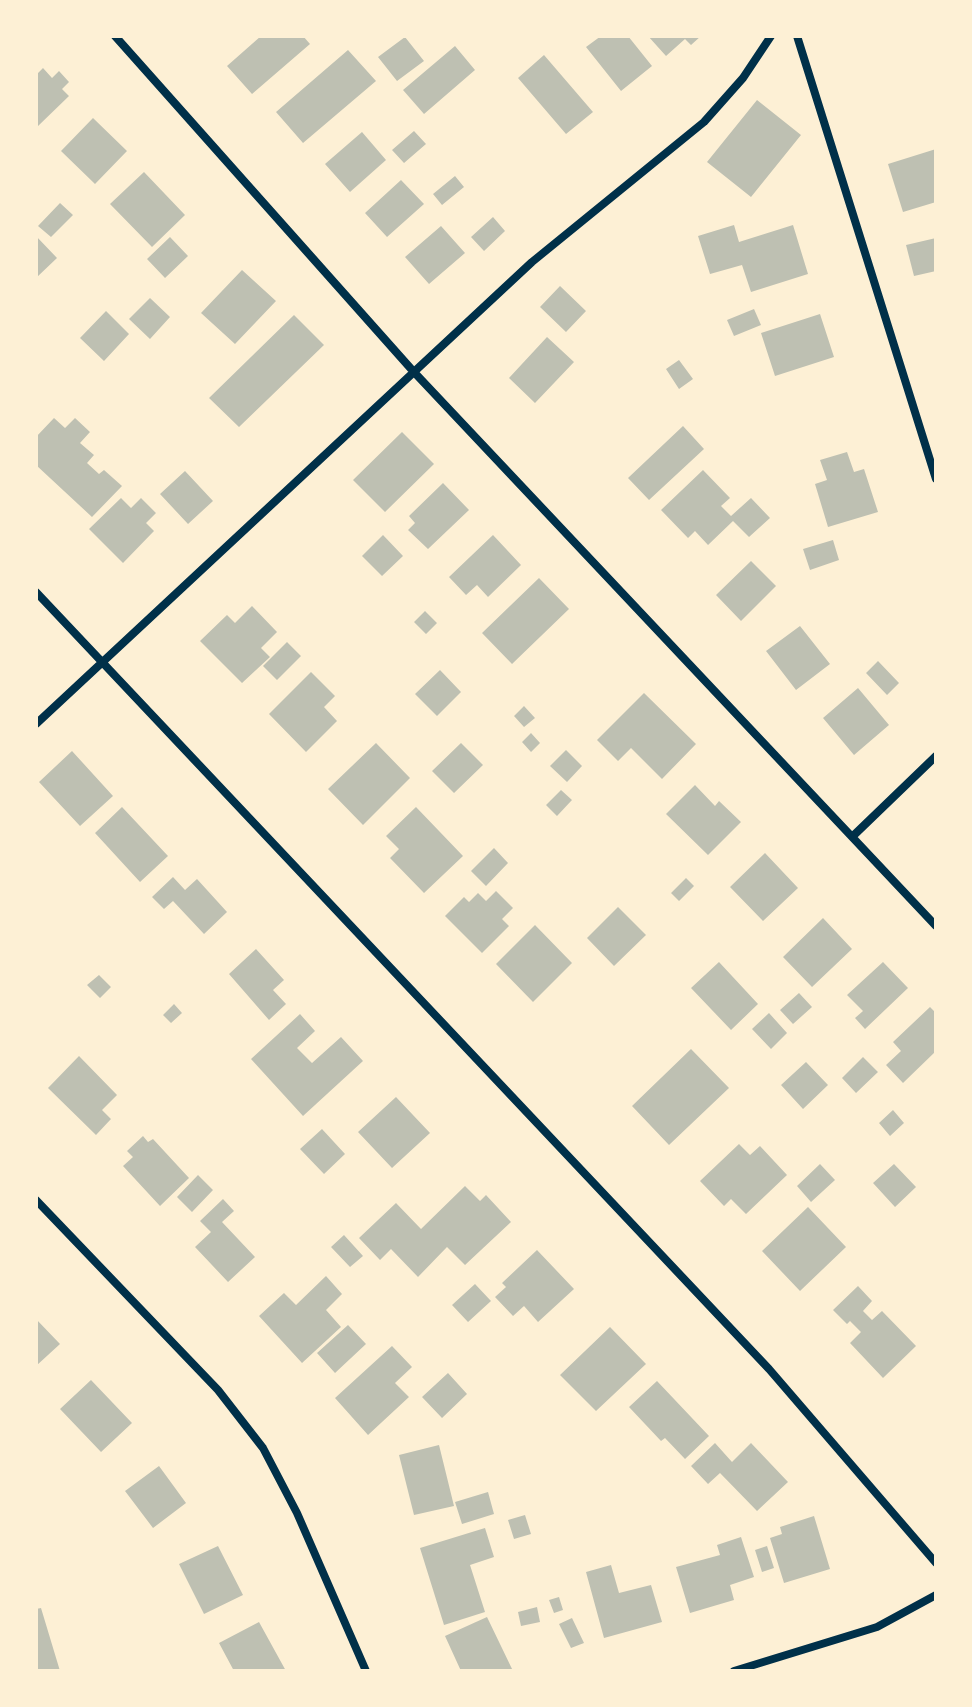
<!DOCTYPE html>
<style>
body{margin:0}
#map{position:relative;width:972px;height:1707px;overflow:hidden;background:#fdf0d5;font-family:Montserrat,sans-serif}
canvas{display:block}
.frame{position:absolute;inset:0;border:38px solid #fdf0d5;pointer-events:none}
</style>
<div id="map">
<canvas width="972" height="1707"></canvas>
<div class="frame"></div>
</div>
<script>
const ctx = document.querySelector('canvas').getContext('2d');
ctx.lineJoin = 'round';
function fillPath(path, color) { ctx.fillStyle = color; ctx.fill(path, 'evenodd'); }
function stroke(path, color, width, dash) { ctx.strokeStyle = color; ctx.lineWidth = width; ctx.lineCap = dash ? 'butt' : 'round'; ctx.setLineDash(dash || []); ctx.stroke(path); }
fillPath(new Path2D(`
 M261 36H303L310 44 252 94 227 66Z
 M601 36H628L652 66 621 91 586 47Z
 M648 36H701L691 45 685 39 666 56Z
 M405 37 424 61 397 81 378 57Z
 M455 46 475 70 424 114 403 90Z
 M348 50 376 81 303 143 276 112Z
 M544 55 593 112 566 134 518 78Z
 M43 68 52 78 59 71 69 82 62 89 69 96 36 128V75Z
 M757 100 801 135 751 197 707 162Z
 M93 118 127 151 95 184 61 151Z
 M414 131 426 144 404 163 392 150Z
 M362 132 386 160 350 192 325 164Z
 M936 149V202L903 212 888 164Z
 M144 172 185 215 152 247 110 204Z
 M455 176 464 187 442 205 433 194Z
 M401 180 424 204 387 237 365 213Z
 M60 203 73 215 51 237 38 226Z
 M493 217 505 231 484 251 471 237Z
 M734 225 739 242 793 225 808 274 751 292 742 265 710 274 698 236Z
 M441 226 465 253 429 284 405 257Z
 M36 236 57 258 36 278Z
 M170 237 188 256 165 278 147 259Z
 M936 238V271L914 276 906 245Z
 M242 270 276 301 235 344 201 313Z
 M560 286 586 311 566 332 540 307Z
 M150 298 170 317 150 339 129 319Z
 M754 309 761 325 734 336 727 320Z
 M106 311 129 334 104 361 80 338Z
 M820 314 834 357 775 376 761 333Z
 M294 315 324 345 239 427 209 398Z
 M547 337 574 362 535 403 509 378Z
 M679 360 693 379 679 389 666 369Z
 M54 418 65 428 75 418 90 432 80 443 94 455 87 463 99 474 104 470 122 486 92 517 36 465V437Z
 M683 426 704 449 649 500 628 478Z
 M402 432 434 464 385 512 353 480Z
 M847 452 854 472 864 469 878 512 828 527 815 484 827 480 820 460Z
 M703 470 730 498 721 506 731 516 751 498 770 518 749 537 733 521 708 545 695 531 688 538 661 510Z
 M185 471 213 501 188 524 160 494Z
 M443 483 469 510 428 549 408 530 415 523 409 516Z
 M121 498 131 508 141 498 156 513 146 523 154 531 123 563 89 529Z
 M383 535 403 556 382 576 362 556Z
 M493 535 521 565 488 597 477 585 466 595 449 577Z
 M833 540 839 560 810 570 803 549Z
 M751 561 776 586 741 621 716 595Z
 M539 578 569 609 512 664 482 633Z
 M252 606 277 632 261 648 270 657 242 683 200 641 227 615 235 623Z
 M425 611 437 623 426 634 414 622Z
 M800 626 830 664 796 690 766 651Z
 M287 642 301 656 277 680 263 666Z
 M878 661 899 683 887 695 866 673Z
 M440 670 461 692 437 716 415 694Z
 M311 672 335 696 324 707 337 721 306 752 269 714Z
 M858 688 889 725 854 755 823 718Z
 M644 693 696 744 662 779 631 748 618 761 597 740Z
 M524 706 535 718 524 727 514 716Z
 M531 733 540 743 531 752 522 742Z
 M376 743 410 778 363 825 328 789Z
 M461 743 483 765 454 793 432 771Z
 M566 750 582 766 567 782 550 766Z
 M72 751 113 796 80 826 39 782Z
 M695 785 715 806 719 801 741 822 708 855 666 814Z
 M561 790 572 800 557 816 546 805Z
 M122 807 168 856 140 882 95 833Z
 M416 807 463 856 424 893 390 858 399 849 386 836Z
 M494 848 508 863 486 886 471 871Z
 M765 853 798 888 763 921 730 887Z
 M173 877 185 890 197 879 227 912 204 934 173 901 164 909 152 897Z
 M686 878 694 886 679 901 671 893Z
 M496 891 513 908 502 919 509 926 482 953 445 916 464 897 469 902 478 893 486 901Z
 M618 907 646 935 614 966 587 938Z
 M823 918 852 949 812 987 783 957Z
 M535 925 572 963 533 1002 496 964Z
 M256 949 284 980 273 990 286 1004 269 1020 229 974Z
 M719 962 758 1004 731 1030 691 988Z
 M883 962 908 988 865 1029 855 1018 863 1011 847 995Z
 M99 975 111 987 100 998 87 985Z
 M799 993 812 1007 793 1024 780 1010Z
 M174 1004 182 1013 171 1023 163 1015Z
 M930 1007 936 1013V1051L903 1083 886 1065 901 1051 893 1042Z
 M769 1013 787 1033 771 1049 752 1029Z
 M300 1014 315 1031 297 1048 312 1063 341 1037 363 1061 303 1116 251 1059Z
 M691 1049 729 1088 669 1145 632 1106Z
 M79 1056 117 1095 102 1110 111 1119 96 1135 48 1088Z
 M863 1057 878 1072 856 1093 842 1078Z
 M806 1062 828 1085 803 1109 781 1085Z
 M396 1097 430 1133 392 1168 358 1132Z
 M893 1110 904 1123 890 1136 879 1123Z
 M322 1129 345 1154 324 1174 300 1149Z
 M143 1136 148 1142 153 1139 189 1178 160 1206 123 1166 133 1157 127 1151Z
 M739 1144 750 1155 760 1146 787 1175 746 1214 731 1199 724 1206 700 1181Z
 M820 1164 835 1180 811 1202 797 1186Z
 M894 1164 916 1187 895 1207 873 1183Z
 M198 1175 213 1190 192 1212 177 1197Z
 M465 1186 480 1201 486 1195 511 1222 465 1265 447 1247 418 1277 391 1249 380 1260 359 1238 396 1203 421 1229Z
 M223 1199 234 1211 222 1222 255 1257 228 1282 195 1247 211 1232 200 1221Z
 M808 1207 846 1247 800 1291 762 1251Z
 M344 1235 363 1256 350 1267 331 1247Z
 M537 1250 574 1289 538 1322 524 1306 513 1316 495 1297 506 1287 502 1283Z
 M326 1276 342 1294 326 1310 341 1327 302 1363 259 1316 284 1293 296 1305Z
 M475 1284 491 1301 468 1322 452 1305Z
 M858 1286 872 1301 863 1311 872 1320 882 1311 916 1346 883 1378 850 1343 861 1332 850 1321 847 1324 833 1310Z
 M36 1319 60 1344 36 1366Z
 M348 1325 366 1344 335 1373 317 1353Z
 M610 1327 646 1364 596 1411 560 1375Z
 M392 1346 412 1367 395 1383 409 1397 368 1435 335 1398Z
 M448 1373 467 1394 442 1418 422 1397Z
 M91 1380 132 1423 101 1452 60 1409Z
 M657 1381 709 1436 685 1459 665 1438 661 1441 629 1407Z
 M715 1443 732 1462 751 1443 788 1482 757 1511 720 1473 708 1484 691 1466Z
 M439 1445 454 1506 414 1515 399 1455Z
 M159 1466 186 1503 153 1528 125 1491Z
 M488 1492 494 1514 462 1524 455 1502Z
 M525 1515 531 1534 514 1539 508 1520Z
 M814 1516 830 1569 784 1583 770 1538 782 1534 780 1527Z
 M485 1528 494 1557 470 1565 485 1612 444 1625 420 1548Z
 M741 1537 754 1577 730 1585 734 1600 690 1613 676 1567 720 1555 717 1545Z
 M218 1546 243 1595 204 1614 179 1564Z
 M767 1546 774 1568 762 1572 755 1550Z
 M611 1565 619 1593 651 1585 662 1622 604 1638 586 1572Z
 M559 1597 563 1610 554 1613 549 1600Z
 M537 1607 540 1622 521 1626 518 1612Z
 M41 1608 60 1671H36V1609Z
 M487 1617 513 1671H461L445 1636Z
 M572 1618 584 1643 571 1648 559 1624Z
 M259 1622 286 1671H234L219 1643Z`), '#bec0b2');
stroke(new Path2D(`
 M115 36 413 371 936 926
 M797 36 936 479
 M36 592 769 1369 936 1563
 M36 724 532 262 704 122 743 78 771 36
 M853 836 936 756
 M36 1200 218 1390 263 1448 297 1513 366 1671
 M734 1671 877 1627 936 1595`), '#003049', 8);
</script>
